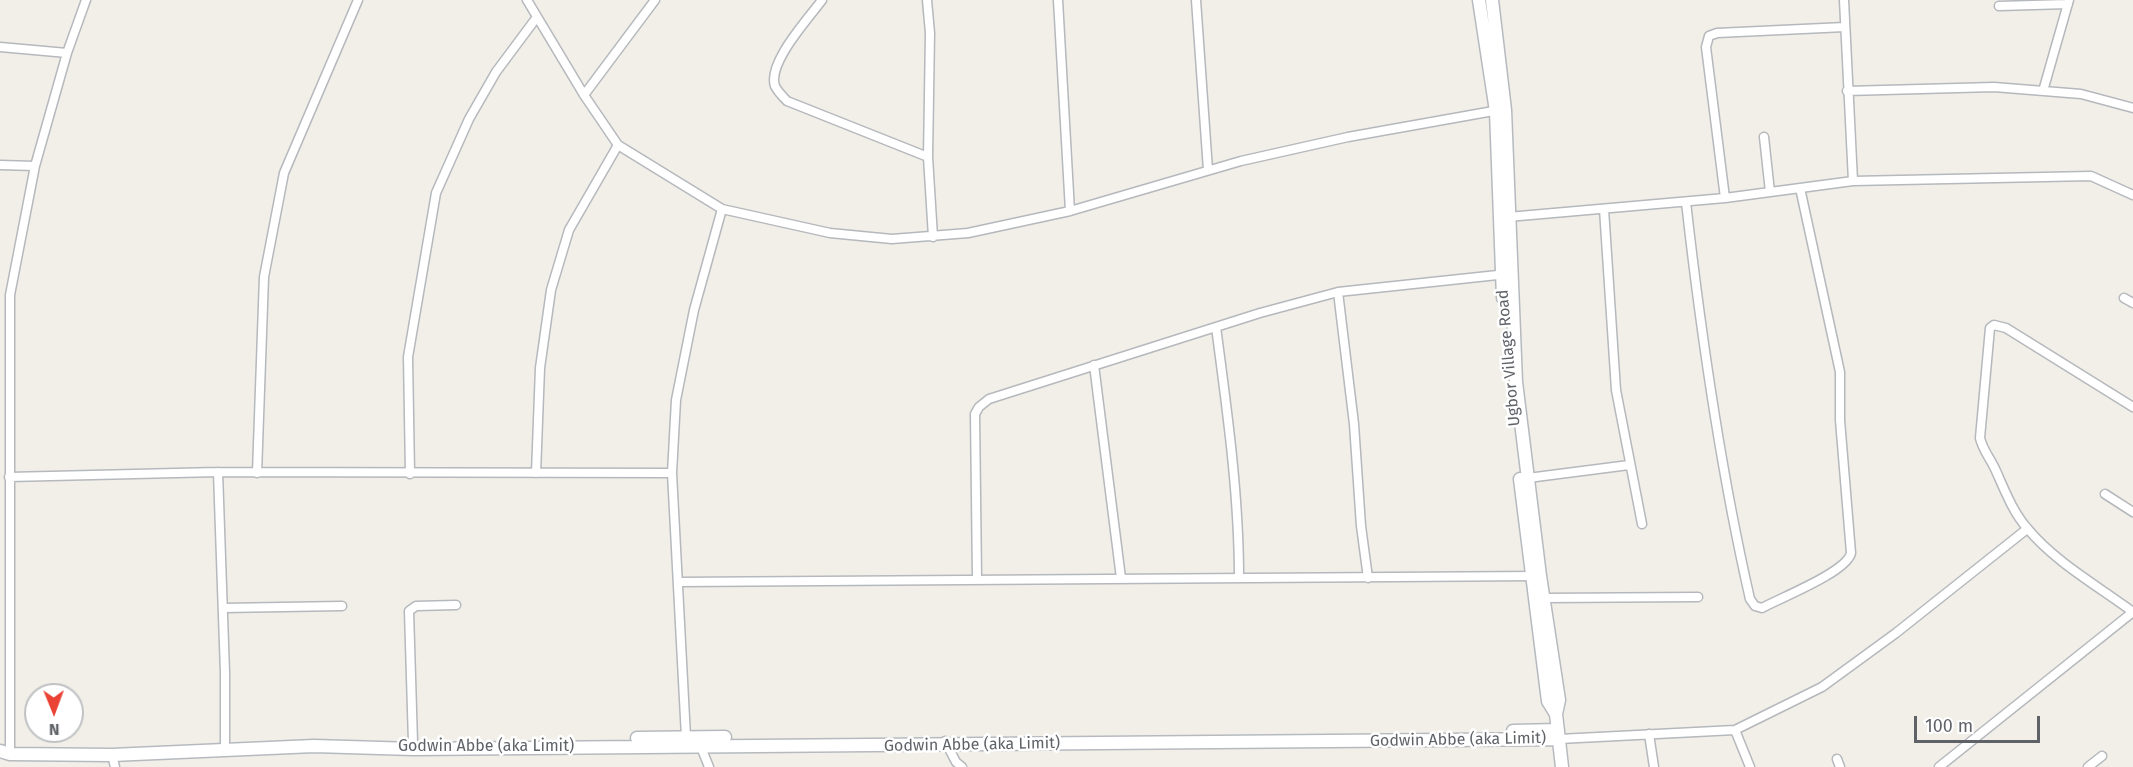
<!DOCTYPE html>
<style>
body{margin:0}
#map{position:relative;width:2133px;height:767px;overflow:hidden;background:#f1efe8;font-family:"Fira Sans",sans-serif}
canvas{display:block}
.north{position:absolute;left:24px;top:683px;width:60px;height:60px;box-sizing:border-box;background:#fff;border:2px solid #bfc1c3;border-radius:50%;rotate:179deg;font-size:16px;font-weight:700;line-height:24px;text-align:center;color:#5f6368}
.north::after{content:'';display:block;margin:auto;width:21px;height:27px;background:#ea4335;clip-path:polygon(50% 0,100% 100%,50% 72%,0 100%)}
.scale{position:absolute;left:1914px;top:716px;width:126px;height:27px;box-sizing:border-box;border:3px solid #5f6368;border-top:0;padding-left:8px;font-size:18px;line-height:21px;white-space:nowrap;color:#5f6368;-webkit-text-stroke:4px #fff;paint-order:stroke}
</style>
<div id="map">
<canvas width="2133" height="767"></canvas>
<div class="north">N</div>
<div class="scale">100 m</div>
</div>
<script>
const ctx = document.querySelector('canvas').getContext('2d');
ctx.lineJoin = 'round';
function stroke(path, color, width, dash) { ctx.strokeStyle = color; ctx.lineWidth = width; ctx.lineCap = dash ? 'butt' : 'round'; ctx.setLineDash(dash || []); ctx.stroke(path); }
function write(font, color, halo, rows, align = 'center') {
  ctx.font = font + ' "Fira Sans",sans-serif'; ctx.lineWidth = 5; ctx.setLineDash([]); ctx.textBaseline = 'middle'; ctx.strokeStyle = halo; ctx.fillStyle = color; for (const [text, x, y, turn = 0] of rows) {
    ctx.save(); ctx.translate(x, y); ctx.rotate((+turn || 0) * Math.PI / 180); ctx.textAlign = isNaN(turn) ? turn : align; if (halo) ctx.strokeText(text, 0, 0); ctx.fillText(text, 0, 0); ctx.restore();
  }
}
const street = new Path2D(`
 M527 0 584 95 618 145 722 209 830 233 892 239 968 233 1070 211 1241 161 1348 137 1499 110
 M822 0C809 18 767 63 775 86 778 92 783 97 787 101L928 157
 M927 0 930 33 928 157 933 237
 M1058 0 1070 211
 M1196 0 1208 170
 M1844 0 1853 181
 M1999 6 2068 4
 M0 47 67 53
 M1847 91 1994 87 2081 94 2133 108
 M2043 91 2069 0
 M584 95 655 0
 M1764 137 1770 192
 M0 165 35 166
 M1725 198 1706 47 1709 36 1717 33 1845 27
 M1686 202C1701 335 1720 468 1750 599L1755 606 1762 608C1780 598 1847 572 1851 553L1840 420V372L1800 188
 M1604 209 1616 390 1642 524
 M1508 217 1725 198 1853 181 2091 176 2133 195
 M1338 292 1354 424 1361 526 1368 578
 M2124 298 2133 303
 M1216 327C1227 410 1239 494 1239 578
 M1094 365 1121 578
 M218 472 225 673V749
 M257 473 264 277 284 173 358 0
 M536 473 540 368 551 290 569 230 618 145
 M672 473 676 400 694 310 722 209
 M410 474 408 357 436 193 469 119 496 72 537 17
 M9 477 218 472 672 473 686 737
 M1528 478 1629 465
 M2105 494 2133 512
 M977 579 975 414 979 407 989 399 1260 313 1338 292 1507 274
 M679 582 1537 576
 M1544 598 1698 597
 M223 608 342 606
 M1735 730 1750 767
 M1649 734 1654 767
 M1559 739 1735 730 1822 687 1896 633 2027 529
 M945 741 956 762 962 767
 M699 742 709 767
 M413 743 409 611 416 606 456 605
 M10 754V295L35 166 67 53 86 0
 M112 755 115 767
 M1837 759 1840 767
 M1939 767 2133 612C2098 586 2055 562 2027 528 2013 512 2005 491 1996 471 1991 459 1983 451 1980 438L1990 328 1994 325 2006 328 2133 407
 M2088 767 2102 756`);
const secondary = new Path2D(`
 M1479 0 1496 111 1503 298
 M1492 0 1505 110 1516 382 1540 576 1559 700 1556 714 1562 767
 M1520 479 1548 701 1556 714
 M1513 731 1558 730
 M637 738 725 737
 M0 751 10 754 112 755 314 746 413 749 1559 739`);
stroke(street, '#b5b8bc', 11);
stroke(secondary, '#b6babf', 15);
stroke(street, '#fff', 8);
stroke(secondary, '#fff', 12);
write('16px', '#5f6368', '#fff', [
 ["Ugbor Village Road",1509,358,-95],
 ["Godwin Abbe (aka Limit)",1458,740,-1],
 ["Godwin Abbe (aka Limit)",972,745,-1],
 ["Godwin Abbe (aka Limit)",486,747]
]);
</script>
